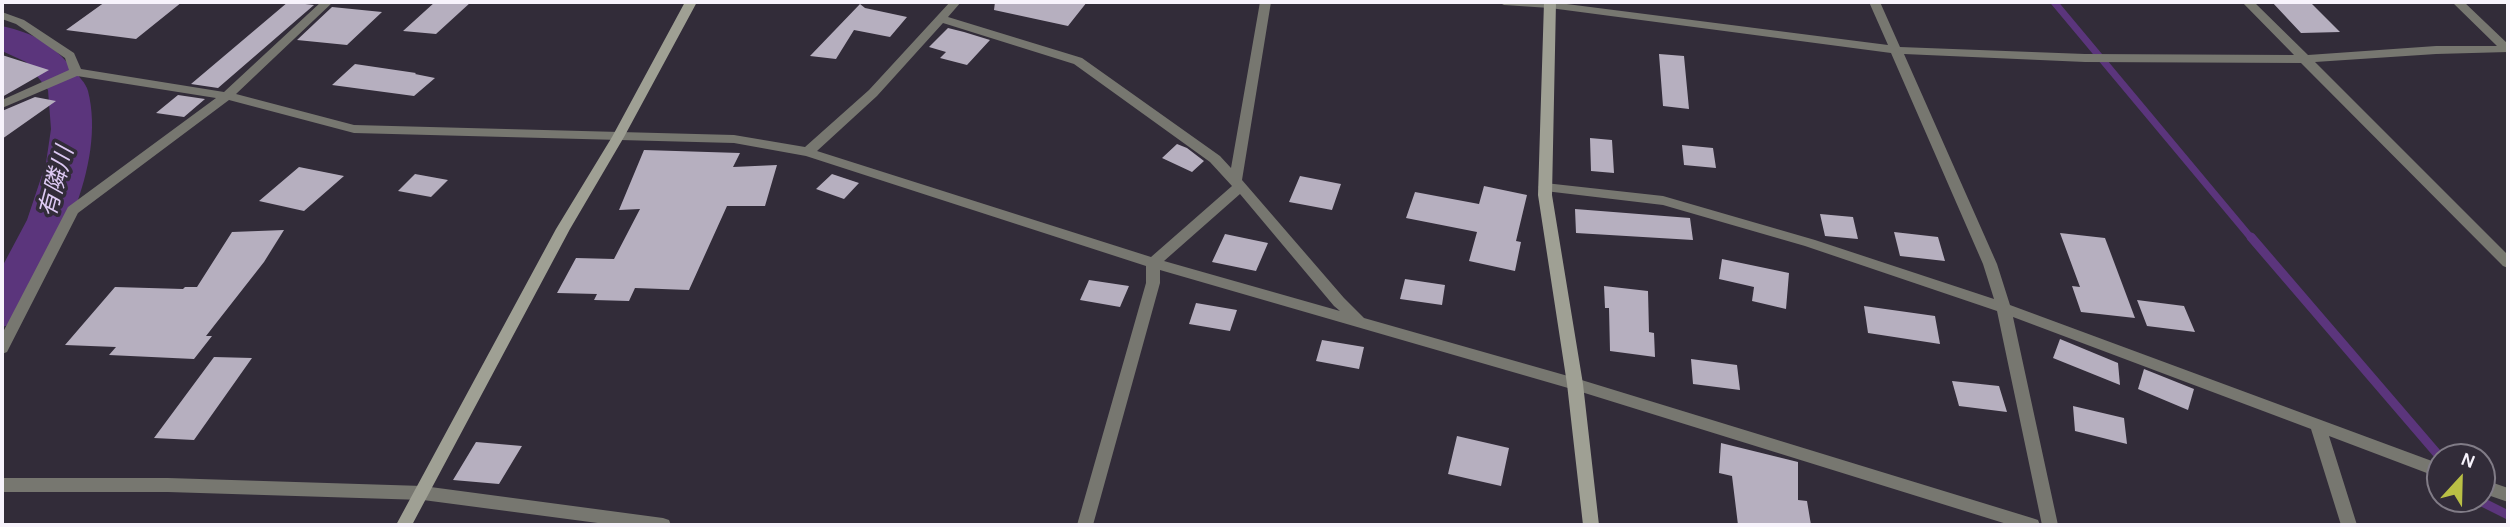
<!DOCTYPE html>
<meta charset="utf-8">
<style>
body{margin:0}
#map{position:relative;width:2510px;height:527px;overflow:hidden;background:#322c39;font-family:Karla,sans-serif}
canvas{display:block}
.frame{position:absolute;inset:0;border:4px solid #f7f3fc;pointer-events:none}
.north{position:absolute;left:2426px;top:443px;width:70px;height:70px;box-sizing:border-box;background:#322c39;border:2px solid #817c87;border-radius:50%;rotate:22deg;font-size:19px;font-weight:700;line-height:28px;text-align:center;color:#f7f3fc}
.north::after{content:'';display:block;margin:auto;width:24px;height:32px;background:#bac045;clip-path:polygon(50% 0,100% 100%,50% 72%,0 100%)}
</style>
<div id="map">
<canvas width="2510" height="527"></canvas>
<div class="frame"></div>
<div class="north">N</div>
</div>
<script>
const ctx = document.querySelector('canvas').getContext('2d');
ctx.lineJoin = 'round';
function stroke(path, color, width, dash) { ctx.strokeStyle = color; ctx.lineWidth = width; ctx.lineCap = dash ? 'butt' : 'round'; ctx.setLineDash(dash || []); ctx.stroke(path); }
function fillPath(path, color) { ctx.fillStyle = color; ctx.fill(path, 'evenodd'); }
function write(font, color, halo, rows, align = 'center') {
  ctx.font = font + ' Karla,"Noto Sans JP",sans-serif'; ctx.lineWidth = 7; ctx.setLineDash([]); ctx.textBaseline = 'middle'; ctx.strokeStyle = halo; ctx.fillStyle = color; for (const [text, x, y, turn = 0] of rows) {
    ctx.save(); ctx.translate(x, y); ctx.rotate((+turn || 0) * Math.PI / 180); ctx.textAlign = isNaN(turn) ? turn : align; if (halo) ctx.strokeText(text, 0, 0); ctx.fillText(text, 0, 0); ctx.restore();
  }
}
stroke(new Path2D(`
 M2054 2 2252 239`), '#5b357c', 7);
stroke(new Path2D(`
 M2251 237 2440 457
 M2476 499 2508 515`), '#5b357c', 9);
fillPath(new Path2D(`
 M2 26C36 34 51 43 73 69 78 76 86 83 88 91 107 166 55 259 19 322L2 327V267L27 220 46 163 51 129 48 90 26 62 2 51Z`), '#5b357c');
fillPath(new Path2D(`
 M105 2H182L136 39 66 30Z
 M288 2 314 5 218 88 191 84Z
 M435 2H471L436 34 403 31Z
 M995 2H1087L1068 26 994 10Z
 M2272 2H2310L2340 32 2301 33Z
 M860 4 865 8 907 17 890 37 854 30 836 59 810 56Z
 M332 7 382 12 347 45 297 40Z
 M948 28 964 32 990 40 967 65 940 58 946 52 929 47Z
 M1659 54 1684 56 1689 109 1663 106Z
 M2 55 49 70 2 97Z
 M355 64 416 73 415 74 435 78 414 96 332 85Z
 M178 95 205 99 184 117 156 113Z
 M35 97 56 101 2 139V111Z
 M1590 138 1612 140 1614 173 1591 171Z
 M1177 144 1187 148 1204 161 1192 172 1162 158Z
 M1682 145 1713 148 1716 168 1684 165Z
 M644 150 740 153 733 167 777 165 765 206H727L689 290 635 288 629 301 594 300 597 294 557 293 576 258 614 259 640 209 619 210Z
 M299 167 344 176 304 211 259 201Z
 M415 174 448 180 431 197 398 191Z
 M832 174 859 183 844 199 816 189Z
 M1300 176 1341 184 1332 210 1289 202Z
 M1484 186 1527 195 1516 241 1521 242 1515 271 1469 261 1477 232 1406 218 1415 192 1479 204Z
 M1575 209 1690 218 1693 240 1576 233Z
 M1820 214 1853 217 1858 239 1825 236Z
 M284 230 264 262 206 336H212L194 359 109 355 116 347 65 345 115 287 183 289 185 287H197L232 232Z
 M1894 232 1938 237 1945 261 1900 256Z
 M2060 233 2105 238 2135 318 2081 312 2072 286 2080 287Z
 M1225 234 1268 243 1256 271 1212 262Z
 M1722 259 1789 273 1786 309 1752 301 1754 287 1719 279Z
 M1405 279 1445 285 1442 305 1400 299Z
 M1089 280 1129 286 1120 307 1080 300Z
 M1604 286 1648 291 1649 332 1654 333 1655 357 1610 351 1609 308H1605Z
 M2137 300 2184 306 2195 332 2147 326Z
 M1196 303 1237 310 1230 331 1189 324Z
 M1864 306 1935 316 1940 344 1868 333Z
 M2060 339 2118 363 2120 385 2053 358Z
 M1322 340 1364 347 1359 369 1316 361Z
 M214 357 252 358 194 440 154 438Z
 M1691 359 1737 365 1740 390 1693 384Z
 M2144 369 2194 389 2188 410 2138 389Z
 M1952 381 1999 386 2007 412 1959 406Z
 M2073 406 2124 418 2127 444 2075 431Z
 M1457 436 1509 448 1501 486 1448 474Z
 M476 442 522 446 499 484 453 480Z
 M1721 443 1798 462V500L1807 501 1811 525H1738L1732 476 1719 473Z`), '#b6afbf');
fillPath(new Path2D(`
 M321 2H333L236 94 354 125 734 135 805 147 869 90 950 2H961L948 17 1082 58 1220 156 1231 168 1260 2H1271L1242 180 1344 298 1364 318 1575 378 2032 518 2038 520 2040 525H2010L1575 390 1160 270V283L1093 525H1077L1146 283V266L806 156 734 143 354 133 229 100 78 213 9 348 7 352 2 354V334L68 207 216 98 77 76 2 108V100L69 70 65 58 16 24 2 19V12L24 20 74 53 81 69 224 92ZM943 23 1074 64 1210 162 1232 186 1151 257 817 151 877 96ZM1240 194 1334 306 1340 311 1164 261Z
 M1498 2H1551L1888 45 1869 2H1880L1900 47 2085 54 2294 55 2242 2H2254L2308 55 2436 46H2497L2452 2H2464L2508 44V52L2436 54 2315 62 2508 255V268L2503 266 2301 63 2085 62 1904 54 1997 264 2010 305 2440 464V478L2329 436 2357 525H2341L2311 429 2013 317 2058 525H2042L1997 311 1805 246 1663 205 1545 191 1538 187 1545 183 1663 196 1815 240 1994 299 1983 264 1891 53 1550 8 1504 5Z
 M2 478H168L423 486 663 518 669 520 671 525H613L423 500 168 492H2Z
 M2482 479 2508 488V502L2482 493Z`), '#777770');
fillPath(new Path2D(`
 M685 2H697L624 137 570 229 412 525H396L556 229 612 137Z
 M1544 2H1556L1552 195 1583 384 1599 525H1583L1567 384 1538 195Z`), '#9fa094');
write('italic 24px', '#ddc9f3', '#322c39', [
 ["有隣川",57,182,-75]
]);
</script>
